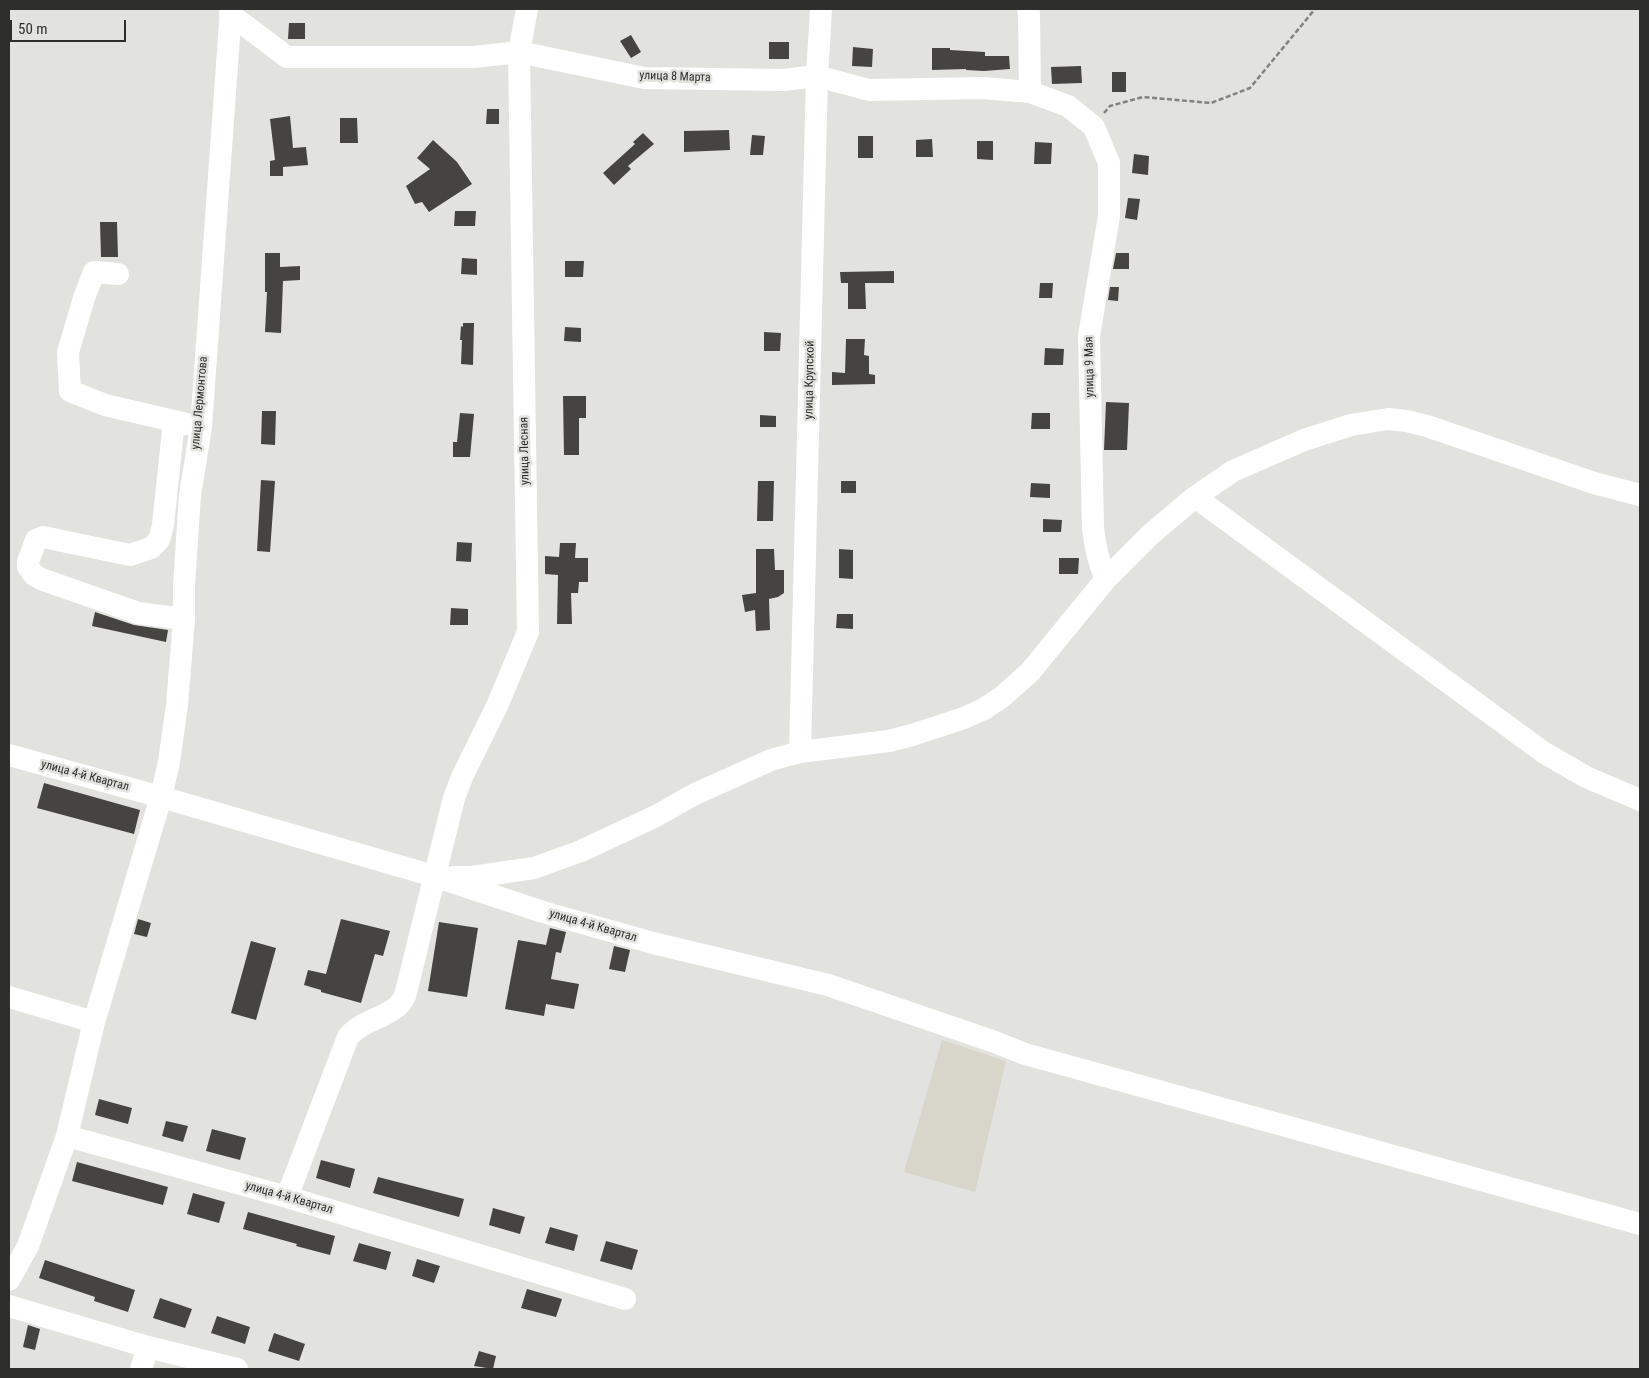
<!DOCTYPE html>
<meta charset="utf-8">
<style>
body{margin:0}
#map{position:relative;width:1649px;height:1378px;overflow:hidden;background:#e2e2de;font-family:"Roboto Condensed",sans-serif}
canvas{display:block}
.frame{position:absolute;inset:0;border:10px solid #2e2e2d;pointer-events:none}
.scale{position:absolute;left:10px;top:20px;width:116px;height:22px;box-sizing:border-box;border:2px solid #2e2e2d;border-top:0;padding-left:6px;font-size:15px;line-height:18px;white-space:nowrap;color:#2e2e2d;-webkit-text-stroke:4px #e2e2de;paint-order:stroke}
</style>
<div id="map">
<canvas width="1649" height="1378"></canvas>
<div class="frame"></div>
<div class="scale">50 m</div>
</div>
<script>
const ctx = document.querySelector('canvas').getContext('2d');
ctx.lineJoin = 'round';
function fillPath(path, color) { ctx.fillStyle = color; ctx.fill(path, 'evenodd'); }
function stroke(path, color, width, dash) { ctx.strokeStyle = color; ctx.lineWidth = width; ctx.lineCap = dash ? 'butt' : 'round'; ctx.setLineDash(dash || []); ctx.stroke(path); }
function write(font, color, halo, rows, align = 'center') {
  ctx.font = font + ' "Roboto Condensed",sans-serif'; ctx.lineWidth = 5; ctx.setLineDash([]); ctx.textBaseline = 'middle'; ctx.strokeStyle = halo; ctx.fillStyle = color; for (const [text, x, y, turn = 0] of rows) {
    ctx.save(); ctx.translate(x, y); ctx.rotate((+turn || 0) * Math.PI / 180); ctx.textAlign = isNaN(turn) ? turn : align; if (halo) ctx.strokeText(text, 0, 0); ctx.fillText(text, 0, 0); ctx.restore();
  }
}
fillPath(new Path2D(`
 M942 1040 1006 1061 975 1192 904 1172Z`), '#d8d6cb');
fillPath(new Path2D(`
 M289 23H305V39H288Z
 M631 35 641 52 631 58 620 41Z
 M769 42H789V59H769Z
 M853 47 873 49 872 67 852 66Z
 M932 48H950V50L985 52V56H1009L1010 69 984 71 966 70V69L932 70Z
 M1081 66 1082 83 1052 84 1051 67Z
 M1112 72H1126V92H1112Z
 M487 109H499V124H486Z
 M290 116 293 148 306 147 308 165 283 167V176H270V161L275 160 270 119Z
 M340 118H357L358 143H340Z
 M729 130 730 150 684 152V131Z
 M643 133 654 144 628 166 631 169 614 185 603 173 635 144 633 142Z
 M752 135 765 136 763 155H750Z
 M858 136H873V158H858Z
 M932 139 933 157H916V140Z
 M433 140 457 162 472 184 429 212 422 202 415 204 406 186 430 169 417 158Z
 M977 141H993V160L977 159Z
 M1035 142 1052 143 1051 164H1034Z
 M1134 154 1149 156 1148 175 1132 173Z
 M1128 198 1140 199 1137 220 1125 218Z
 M455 211H476L475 226H454Z
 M100 222H117L118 257H101Z
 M265 253H280V267L300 266V280L283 281 281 333 265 332 267 292H265Z
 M1116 253H1129V269H1113Z
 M462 258 477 259V275L461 274Z
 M565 261H584L583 277H565Z
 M894 271V283H865L866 309H848V283H841L840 272Z
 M1040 283H1053L1052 298H1039Z
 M1110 287H1119L1118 301 1108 300Z
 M463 323H474L473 365 461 364 462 340H460L461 326 463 327Z
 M565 327 581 328V342L564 341Z
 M764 332 781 333 780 351H764Z
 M846 339H865L864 355 869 356V374L875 375V384L832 385V372L845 373Z
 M1045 348 1064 349 1063 365H1044Z
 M563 396H586V418H579V455H564Z
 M1106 402 1129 403 1127 450H1104Z
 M262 411H276L275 445 261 444Z
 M460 413 474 414 470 457H453V442H457Z
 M1032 413H1050V429H1031Z
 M760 415 776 416V427H760Z
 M261 480 275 481 270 552 257 551Z
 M758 481H774L773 521H757Z
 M841 481H856V493H841Z
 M1031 483 1050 484V498L1030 497Z
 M1043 519 1062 520 1061 532H1043Z
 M457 542 472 543 471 562 456 561Z
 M560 543H576L575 558H588V582H579L578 593H571L572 624H557L558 575 545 574V556L559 557Z
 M756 549H774L775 570H784V593L778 597 769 599 770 630 756 631 755 610 745 612 742 595 756 593Z
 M839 549 853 550V579L839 578Z
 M1059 558H1079L1078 574H1059Z
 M451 608 468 609V625H450Z
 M95 612 134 625 168 630 166 642 92 626Z
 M837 614H853V629L836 628Z
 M44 783 140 810 134 834 37 808Z
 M138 919 151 923 147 937 134 934Z
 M341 919 390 931 383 956 375 954 361 1003 321 992V990L304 985 308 970 326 974Z
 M439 922 478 928 467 997 428 991Z
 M550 928 566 932 561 953 556 952 551 979 579 984 574 1009 546 1004 544 1016 505 1009 518 940 546 945Z
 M251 941 276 948 256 1020 231 1013Z
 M614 946 630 950 625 972 609 969Z
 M99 1099 132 1108 128 1124 95 1115Z
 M166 1121 188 1126 183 1142 162 1136Z
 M212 1129 246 1138 240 1160 206 1151Z
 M321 1160 355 1169 350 1188 316 1178Z
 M77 1162 168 1187 163 1205 72 1181Z
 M378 1177 464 1199 459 1217 373 1193Z
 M193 1193 225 1202 219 1223 187 1214Z
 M493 1208 525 1217 520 1234 489 1225Z
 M248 1212 335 1236 330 1255 296 1246 297 1244 243 1229Z
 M550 1227 578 1235 574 1251 545 1243Z
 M606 1241 638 1250 632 1270 600 1261Z
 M359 1243 391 1252 386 1270 353 1261Z
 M417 1259 440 1266 434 1283 412 1276Z
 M45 1260 135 1290 128 1312 94 1301 95 1297 39 1278Z
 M527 1289 562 1299 556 1317 521 1308Z
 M160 1298 192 1309 185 1328 153 1318Z
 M217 1316 250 1327 245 1344 211 1333Z
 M28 1325 40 1329 35 1350 23 1347Z
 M274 1333 305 1344 299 1361 268 1351Z
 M479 1351 496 1356 493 1369 474 1366Z`), '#454441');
stroke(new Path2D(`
 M1104 113 1110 106 1143 97 1211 103 1250 88 1315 9`), '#82827f', 2.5, [5, 2.5]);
stroke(new Path2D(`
 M1028 9 1029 14 1030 92
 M230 14 287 57H474L519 52 644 78 783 80 817 76 869 90 983 88 1030 92 1068 106 1094 127 1109 163V216L1089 336 1093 528C1095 546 1098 562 1106 579
 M118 274 94 272 84 298 68 352 70 391 105 405 187 424
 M174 421 163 525 159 540 151 548 130 555 43 537 36 540 28 562V567L34 575 41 579 138 613 184 619
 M1195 497 1543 752 1586 777 1640 800
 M800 752 817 76 821 9
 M9 755 161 797 434 876 543 912 653 943 828 985 992 1041 1025 1054 1640 1224
 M453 877H472L534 868 581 851 656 816 695 794 771 760 800 752 889 741 912 735 964 718 984 709 1002 697 1030 672 1106 579 1151 534 1195 497 1233 471 1304 440 1351 425 1388 419 1407 421 1427 426 1594 483 1640 495
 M9 997 94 1022
 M67 1136 287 1197 625 1299
 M287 1197 348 1037C361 1021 383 1019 398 1006 401 1003 403 999 405 996L454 798 462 777 497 706 528 632 519 52 527 9
 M9 1280 28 1246 67 1136 94 1022 161 797 169 762 177 705 184 619V585L190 495 201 427 231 9
 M9 1306 148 1347 237 1369
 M141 1369 148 1347`), '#fff', 22);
write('12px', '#2e2e2d', '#e2e2de', [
 ["улица 8 Марта",675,77,2],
 ["улица 9 Мая",1090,367,-91],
 ["улица Крупской",810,380,-89],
 ["улица Лермонтова",200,403,-85],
 ["улица Лесная",525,451,-91],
 ["улица 4-й Квартал",85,776,15],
 ["улица 4-й Квартал",593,926,16],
 ["улица 4-й Квартал",289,1198,16]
]);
</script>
